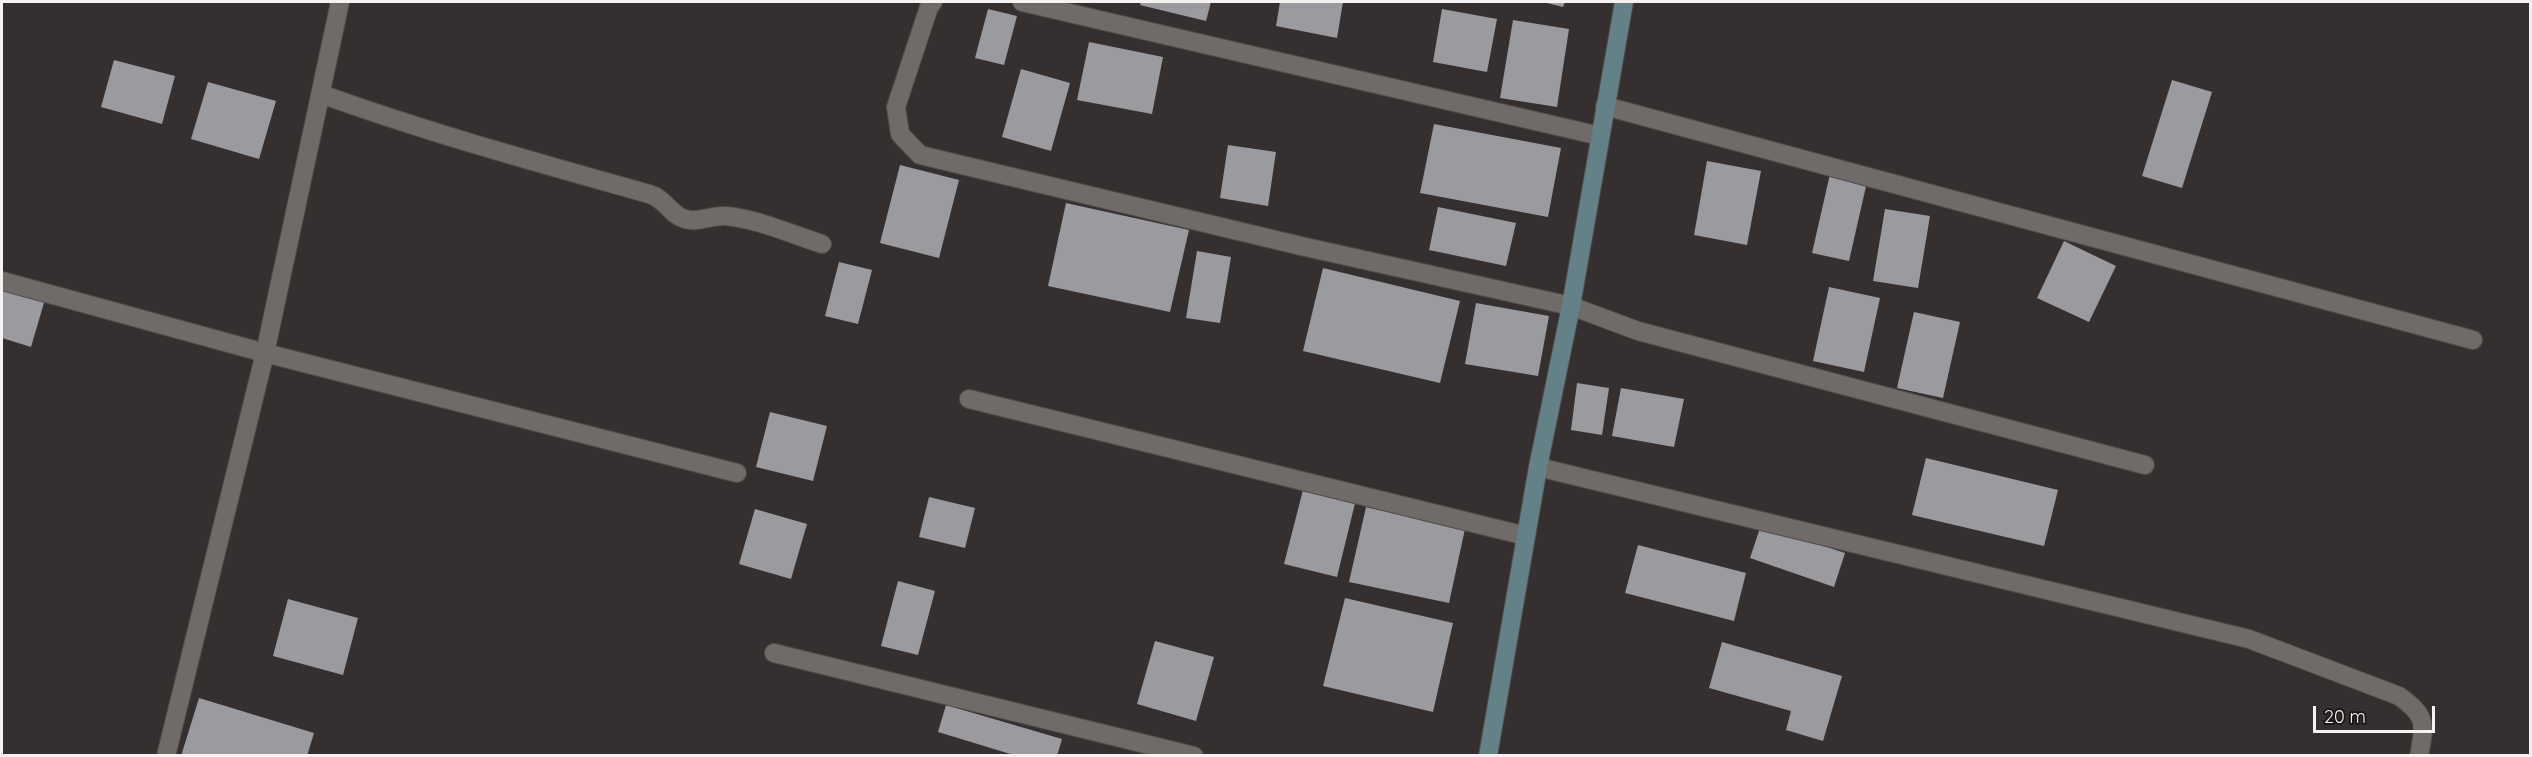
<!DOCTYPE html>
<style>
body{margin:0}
#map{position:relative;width:2532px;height:757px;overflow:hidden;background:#35302f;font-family:Quicksand,sans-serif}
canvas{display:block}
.frame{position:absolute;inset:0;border:3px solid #f5f2f1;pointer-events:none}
.scale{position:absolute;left:2313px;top:706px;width:122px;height:27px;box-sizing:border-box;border:3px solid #f5f2f1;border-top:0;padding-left:8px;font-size:18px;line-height:21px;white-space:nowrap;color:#f5f2f1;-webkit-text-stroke:4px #1b1918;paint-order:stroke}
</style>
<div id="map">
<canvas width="2532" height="757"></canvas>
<div class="frame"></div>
<div class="scale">20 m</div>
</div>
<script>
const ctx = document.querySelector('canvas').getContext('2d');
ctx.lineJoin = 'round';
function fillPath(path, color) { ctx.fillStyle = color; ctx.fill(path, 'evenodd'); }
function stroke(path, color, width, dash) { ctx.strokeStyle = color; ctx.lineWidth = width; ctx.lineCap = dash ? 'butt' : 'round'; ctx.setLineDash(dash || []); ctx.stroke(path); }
fillPath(new Path2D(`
 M1141 2H1211L1206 21 1140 5Z
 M1280 2H1343L1337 38 1276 26Z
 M1543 2H1565L1563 7Z
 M988 9 1017 16 1004 65 975 58Z
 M1442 9 1497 19 1487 72 1433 62Z
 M1513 20 1569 29 1557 107 1500 98Z
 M1089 42 1163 57 1152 114 1077 100Z
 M114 60 175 76 162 124 101 107Z
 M1021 69 1070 83 1051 151 1002 137Z
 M2172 80 2212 92 2182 188 2142 176Z
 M208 82 276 101 259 159 191 139Z
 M1434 124 1561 148 1548 217 1420 193Z
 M1228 145 1276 152 1268 206 1220 198Z
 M1707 161 1761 171 1747 245 1694 235Z
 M900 165 959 180 939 258 880 243Z
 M1830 174 1867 182 1849 261 1812 253Z
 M1066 203 1189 230 1170 312 1048 286Z
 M1438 207 1516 223 1506 266 1429 250Z
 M1885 209 1930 216 1918 288 1873 281Z
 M2064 241 2116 266 2089 322 2037 298Z
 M1197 251 1231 257 1220 323 1186 318Z
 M839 262 872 270 858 324 825 316Z
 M1323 268 1460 301 1440 383 1303 351Z
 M2 284 46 296 31 347 2 338Z
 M1829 287 1880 298 1864 372 1813 361Z
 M1476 303 1549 316 1538 376 1465 364Z
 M1914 312 1960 322 1943 398 1897 388Z
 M1577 383 1609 388 1602 435 1571 430Z
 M1621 388 1684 399 1674 447 1612 436Z
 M770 412 827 426 813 481 756 467Z
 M1926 458 2058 490 2044 546 1912 515Z
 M1305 482 1357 495 1337 577 1284 564Z
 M929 497 975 508 965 548 919 537Z
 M1366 507 1465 529 1449 603 1349 582Z
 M755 509 807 524 791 579 739 564Z
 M1761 525 1845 553 1834 587 1750 558Z
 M1638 545 1746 573 1734 621 1625 593Z
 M898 581 935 591 918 655 881 646Z
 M1345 598 1453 623 1433 712 1323 686Z
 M288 599 358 618 343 675 273 656Z
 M1155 641 1214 657 1196 721 1137 704Z
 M1722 642 1842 676 1823 741 1786 730 1791 711 1709 688Z
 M199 698 314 733 307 756H181Z
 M946 705 1062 739 1057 756H1017L938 732Z`), '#9a9a9f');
const street = new Path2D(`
 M933 2 929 7 896 107 900 134 920 155 1301 246 1571 306 1638 331 2145 465
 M1022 2 1600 136
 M321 94C429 133 539 163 649 194 665 198 670 215 685 219 699 223 712 215 726 216 758 219 791 234 822 244
 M1605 106 2473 340
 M2 281 265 353 737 473
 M969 399 1526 536
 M1538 467 2249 639 2399 696C2427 716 2425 724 2419 756
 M774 653 1194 756
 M166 756 265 353 340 2`);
const secondary = new Path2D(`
 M1488 756 1538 467 1571 306 1624 2`);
stroke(street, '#504c4b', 20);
stroke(secondary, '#504c4b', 20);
stroke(street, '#706b69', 18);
stroke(secondary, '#648188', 18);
</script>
